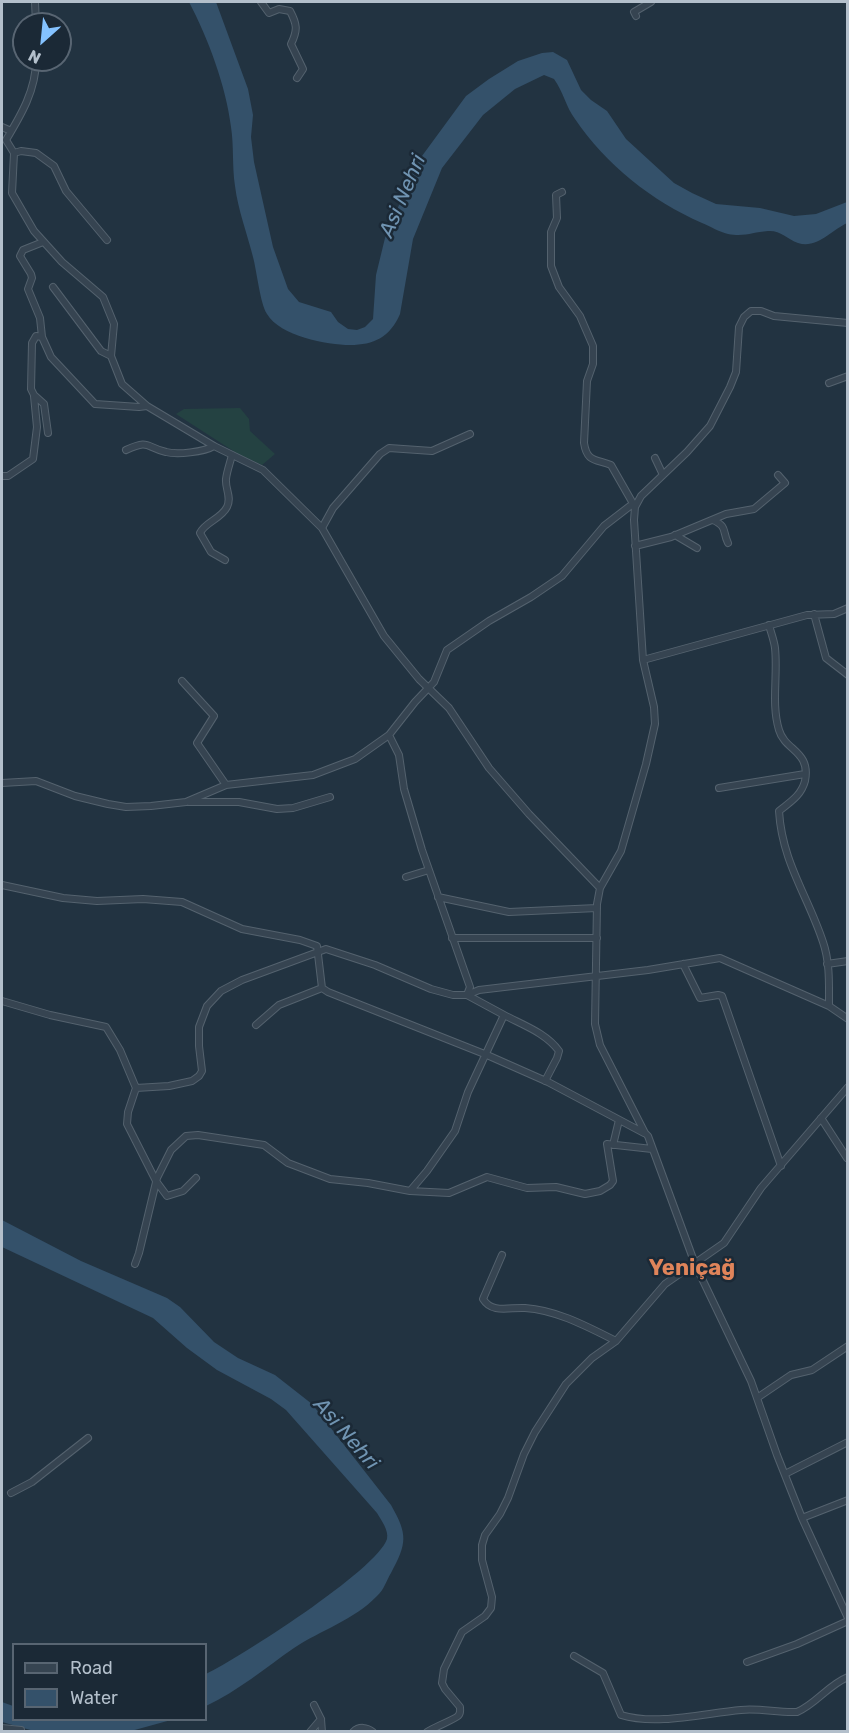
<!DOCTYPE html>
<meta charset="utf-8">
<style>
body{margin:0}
#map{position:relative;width:849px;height:1733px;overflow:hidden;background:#223341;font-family:Rubik,sans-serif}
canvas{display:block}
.frame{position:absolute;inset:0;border:3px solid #b3bfcb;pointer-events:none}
.legend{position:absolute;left:12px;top:1643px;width:195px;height:78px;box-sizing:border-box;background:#1b2936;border:2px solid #586572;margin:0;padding:8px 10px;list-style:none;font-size:18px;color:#b3bfcb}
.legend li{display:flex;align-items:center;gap:12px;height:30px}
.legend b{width:30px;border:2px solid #586572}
.north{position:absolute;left:12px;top:12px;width:60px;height:60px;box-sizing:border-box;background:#1b2936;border:2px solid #586572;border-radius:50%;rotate:207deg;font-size:16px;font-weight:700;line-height:24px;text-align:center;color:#b3bfcb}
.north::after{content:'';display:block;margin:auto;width:21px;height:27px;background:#84c2ff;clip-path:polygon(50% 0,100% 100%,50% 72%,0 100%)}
</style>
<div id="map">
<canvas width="849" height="1733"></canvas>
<div class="frame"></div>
<ul class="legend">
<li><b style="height:8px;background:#364451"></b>Road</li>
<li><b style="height:16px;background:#34516a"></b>Water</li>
</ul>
<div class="north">N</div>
</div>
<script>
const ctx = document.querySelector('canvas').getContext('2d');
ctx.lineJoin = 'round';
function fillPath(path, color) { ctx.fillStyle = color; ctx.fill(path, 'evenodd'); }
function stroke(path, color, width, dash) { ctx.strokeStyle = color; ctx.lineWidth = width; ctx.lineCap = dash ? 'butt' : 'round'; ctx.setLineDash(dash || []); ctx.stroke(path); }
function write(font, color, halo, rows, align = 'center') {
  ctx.font = font + ' Rubik,sans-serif'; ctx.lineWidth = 5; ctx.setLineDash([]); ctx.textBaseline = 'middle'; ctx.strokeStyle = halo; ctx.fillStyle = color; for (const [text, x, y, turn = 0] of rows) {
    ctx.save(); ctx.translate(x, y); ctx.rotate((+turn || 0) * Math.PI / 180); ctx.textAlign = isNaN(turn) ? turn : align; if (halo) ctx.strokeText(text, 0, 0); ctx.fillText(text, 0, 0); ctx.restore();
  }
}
fillPath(new Path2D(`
 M240 408 249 419 250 431 275 454 262 465 238 454 176 414 184 409Z`), '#244242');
fillPath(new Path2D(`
 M189 2H216L248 89 253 115 251 137 254 162 273 247 288 289 299 302 331 312 338 322 348 329 357 330 365 327 373 319 376 275 385 238 413 172 422 156 466 96 489 79 518 61 542 53 553 52 567 60 581 90 591 100 607 111 626 139 674 183 692 193 716 204 760 208 794 216 816 214 847 202V223C832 230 817 249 798 243 787 239 780 230 768 231 753 232 745 237 728 234 719 232 710 226 702 223 652 201 606 165 575 119 566 107 563 91 554 79L544 75 515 89 483 115 442 168 413 239 400 314C390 337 374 345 350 345 327 345 280 336 267 314 260 303 257 272 253 257 247 233 238 210 235 186 232 166 234 146 231 127 226 86 208 38 189 2Z
 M2 1220 81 1261 167 1298 180 1307 214 1342 238 1358 275 1375 312 1404 391 1505C408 1535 407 1543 391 1573 386 1581 384 1590 377 1596 354 1620 321 1630 294 1648 265 1668 238 1691 206 1706V1674C239 1658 377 1570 387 1539 389 1530 381 1520 377 1513L286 1410 271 1399 217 1370 187 1348 153 1318 2 1247Z
 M2 1702 13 1706 14 1720H171L131 1731H34L2 1722Z`), '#34516a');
const minor = new Path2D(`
 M35 2 36 24
 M261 2 269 13 279 9 290 11C297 24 298 30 291 44L303 69 297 78
 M636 16 634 12 651 2
 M36 60C36 90 21 115 6 140L14 153 12 193 34 231 62 262 103 297 114 324 111 356 122 384 147 406 214 446 263 470 322 528 384 636 419 679 449 708 489 768 529 814 600 888
 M2 127 11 131
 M14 153 21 151 36 153 54 166 66 191 107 240
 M562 192 556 195 557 218 551 232V266L559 287 580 316 593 346V364L587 381 584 443C587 462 595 459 611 465L635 507
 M53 287 101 351 111 356
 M848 323 774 316 761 311H751L744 317 739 327 736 372 730 387 710 426 687 452 641 496 635 507 634 520 643 660 654 707 655 724 646 764 621 851 600 888 597 904 595 1024 600 1045 645 1133 648 1136 695 1264 751 1381 777 1455 802 1518 848 1618
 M42 337 40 318 28 289 32 278 31 274 20 256 23 250 43 242
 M829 383 848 376
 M48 433 44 404 34 395 31 389 32 343 36 336 42 337 51 357 95 404 139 407 147 406
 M126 450C150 439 145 447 166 452 177 455 204 452 214 446
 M655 458 663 475
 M2 476H8L33 459 37 427 34 396
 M713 520C728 527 722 531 728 543
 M322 528 333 508 380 454 389 448 432 451 470 434
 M675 535 697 548
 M635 546 671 537 726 514 754 509 785 483 778 475
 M225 560 211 552 200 533C205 522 221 519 227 507 232 497 225 489 226 479 227 471 230 463 232 455
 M814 614 826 658 848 675
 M769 625C771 633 774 640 775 648 778 675 771 704 779 730 785 751 811 751 805 781 801 796 790 802 779 811 782 862 808 896 823 942 830 962 829 985 829 1006
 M643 660 807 615 834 614 848 608
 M182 681 214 716 197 743 226 785
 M2 783 36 781 75 796 108 804 126 807 151 806 186 802 226 785 313 775 355 759 389 735 415 702 434 682 447 650 489 621 531 597 562 576 604 526 630 506 634 505
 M719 788 805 774
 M189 802H239L277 809 293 808 330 797
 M406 877 429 870
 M2 885 63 898 97 901 143 899 182 902 242 929 300 940 317 946 322 988 328 992 487 1055 548 1082 644 1133
 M438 897 509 912 597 908
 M452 938H597
 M683 964 700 998 718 995 722 996 781 1166
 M827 964 848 961
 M2 1001 50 1015 106 1027 120 1050 136 1088 128 1112 127 1124 156 1181 167 1196 183 1191 196 1178
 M504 1015C523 1025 546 1033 559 1051L557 1058 545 1081
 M256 1025 279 1005 322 988
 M136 1088 169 1086 192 1081 199 1076 202 1071 199 1046V1027L207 1006 221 991 242 980 326 949 375 965 431 989 453 995H467L479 990 648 970 720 958 829 1006 848 1019
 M821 1118 847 1158
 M613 1145 619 1120
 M410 1191 449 1193 487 1177 527 1188 556 1187 585 1194 600 1191 610 1185 613 1181 607 1144 652 1149
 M502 1255 483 1299C492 1314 510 1307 525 1308 557 1310 588 1327 616 1341
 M135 1264 139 1253 157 1178 171 1150 186 1136 198 1135 264 1145 288 1163 330 1179 368 1183 410 1191 427 1171 455 1131 468 1092 504 1015 467 995 470 987 422 850 404 789 399 755 389 735
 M757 1398 791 1375 812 1370 848 1346
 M785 1474 848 1442
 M11 1493 32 1482 88 1438
 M802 1518 848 1500
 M574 1656 603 1673 621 1715C657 1726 705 1713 741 1710 760 1708 778 1713 797 1712 816 1704 828 1685 848 1677
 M747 1662 797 1644 848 1621
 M314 1705 321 1719 322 1732
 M2 1728 21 1730
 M310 1732 321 1719
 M353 1732C359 1726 367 1727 373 1732
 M427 1732C433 1728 455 1719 458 1716 461 1713 460 1711 460 1707L445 1689 442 1683 444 1669 462 1632 485 1616 491 1608 492 1597 482 1560V1545L485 1535 500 1514 508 1498 524 1454 535 1432 566 1384 592 1358 616 1341 665 1284 724 1243 761 1188 848 1087`);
stroke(minor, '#54626e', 8);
stroke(minor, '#364451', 6);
write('italic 21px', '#7094b2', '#1b2936', [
 ["Asi Nehri",403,196,-67],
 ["Asi Nehri",346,1434,49]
]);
write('bold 22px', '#e0845a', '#1b2936', [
 ["Yeniçağ",692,1269]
]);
</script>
